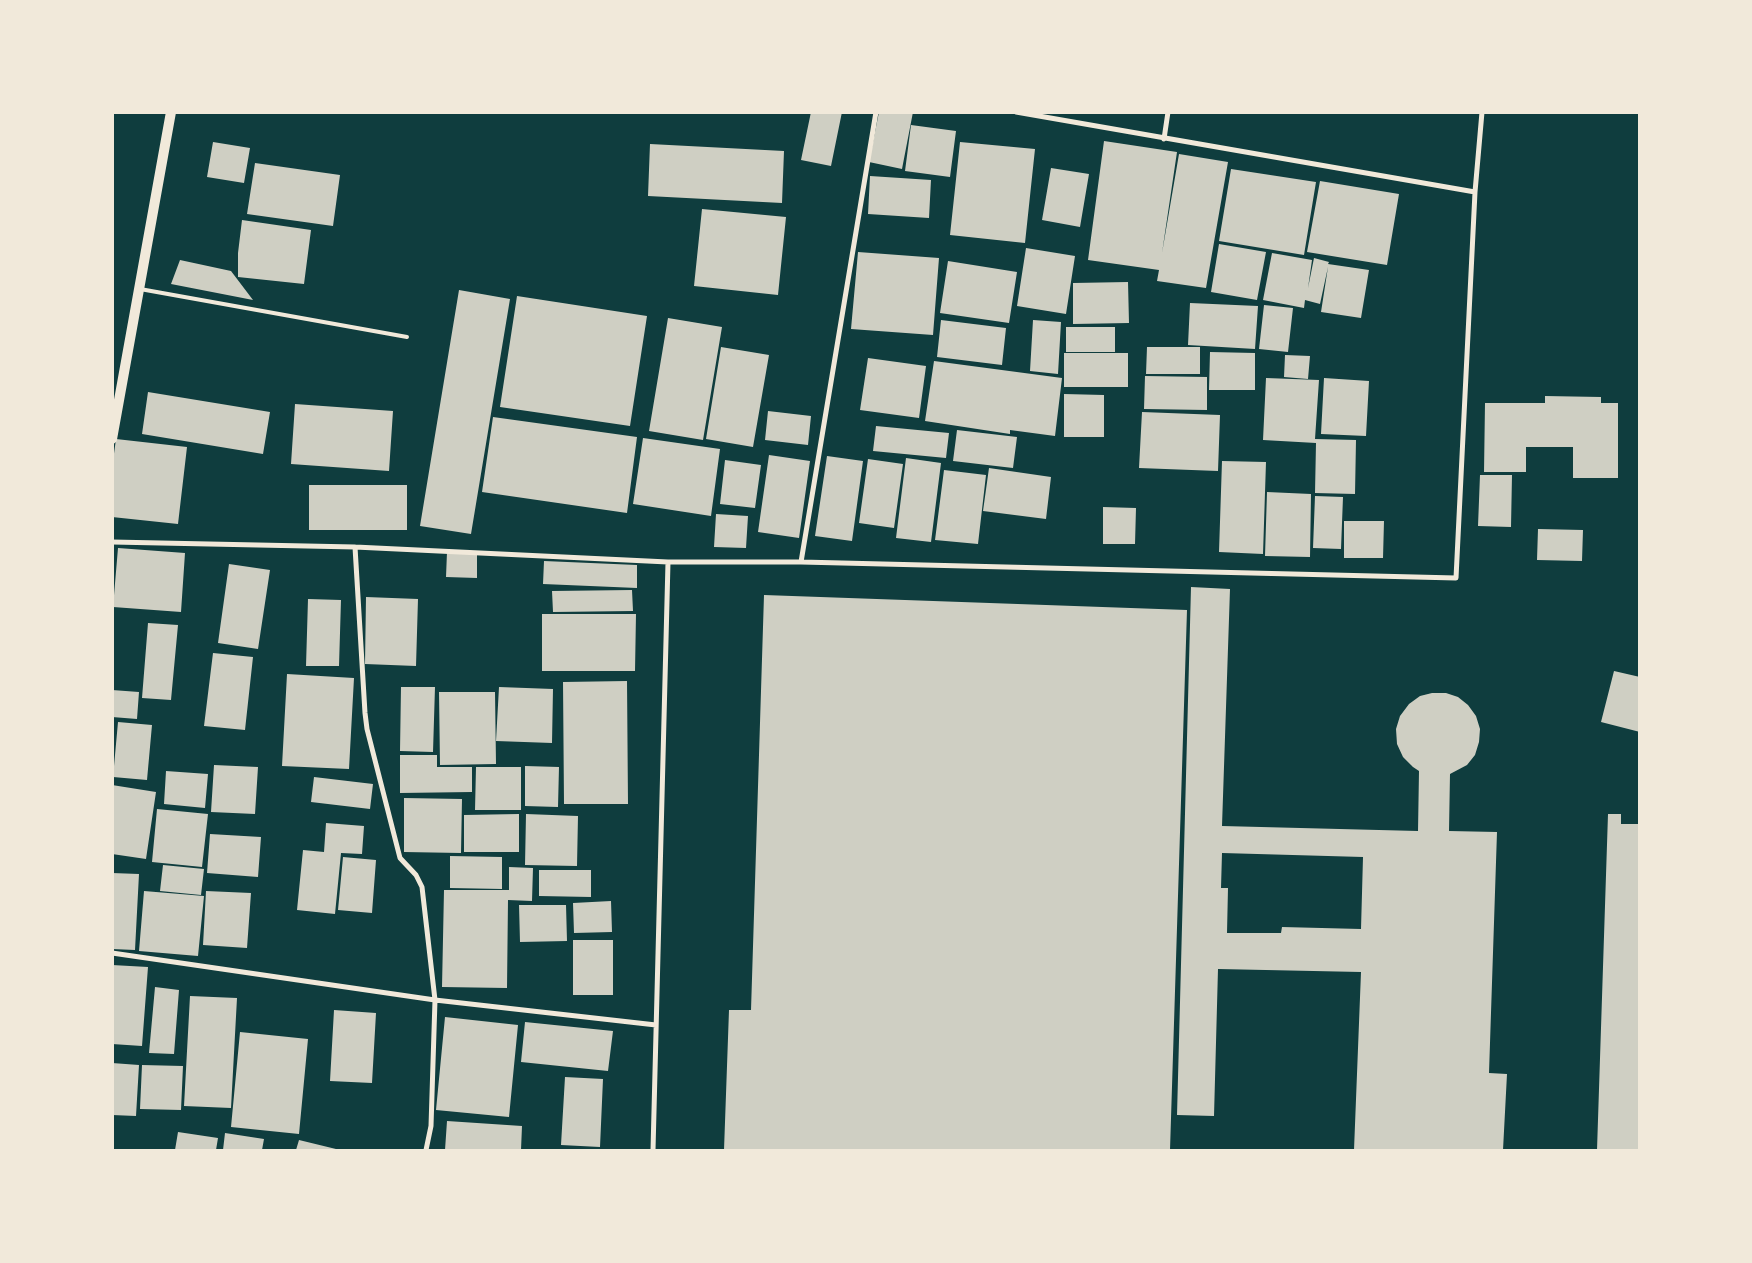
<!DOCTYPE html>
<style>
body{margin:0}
#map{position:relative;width:1752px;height:1263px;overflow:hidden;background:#0f3d3e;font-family:"Space Grotesk",sans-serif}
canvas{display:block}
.frame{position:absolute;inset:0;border:114px solid #f1e9da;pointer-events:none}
</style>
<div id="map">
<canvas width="1752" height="1263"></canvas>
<div class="frame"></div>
</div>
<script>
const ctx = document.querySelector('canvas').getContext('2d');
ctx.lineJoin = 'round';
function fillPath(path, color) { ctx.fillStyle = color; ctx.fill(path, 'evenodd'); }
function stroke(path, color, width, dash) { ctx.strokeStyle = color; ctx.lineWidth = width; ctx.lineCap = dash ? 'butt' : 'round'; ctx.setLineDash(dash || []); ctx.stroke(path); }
fillPath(new Path2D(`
 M811 112H842L831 166 801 160Z
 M879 112H913L902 169 869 162Z
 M911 125 956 131 950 177 905 171Z
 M1104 141 1177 152 1162 253 1179 154 1228 162 1206 288 1157 281 1159 270 1088 260Z
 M213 142 250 148 244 183 207 177Z
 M960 142 1035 149 1025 243 950 235Z
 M650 144 784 151 782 203 648 196Z
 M255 163 340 175 333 226 247 214Z
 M1051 168 1089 174 1080 227 1042 220Z
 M1231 169 1316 182 1304 255 1219 241Z
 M870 176 931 180 929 218 868 214Z
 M1320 181 1399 194 1387 265 1307 252Z
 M702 209 786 217 778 295 694 286Z
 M242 220 311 230 304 284 238 277V253Z
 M1219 244 1266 252 1257 300 1211 292Z
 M1026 248 1075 256 1066 314 1017 306Z
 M858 252 939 258 933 335 851 329Z
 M1272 253 1312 260 1308 288 1314 258 1329 262 1328 264 1369 270 1361 318 1321 312 1328 267 1320 304 1305 300 1304 308 1263 300Z
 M180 260 231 271 253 300 171 284Z
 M948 261 1017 272 1009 323 940 313Z
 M1128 282 1129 323 1073 324V283Z
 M459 290 510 299 471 534 420 526Z
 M517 296 647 316 630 426 500 407Z
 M1190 303 1258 306 1255 349 1188 345Z
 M1264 305 1293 308 1288 352 1259 349Z
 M668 318 722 327 703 440 649 431Z
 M941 320 1006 328 1002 365 937 357Z
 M1033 320 1061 322 1058 374 1030 371Z
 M1066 327H1115V352H1066Z
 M721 347 769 355 753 447 706 439Z
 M1147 347H1200V374H1146Z
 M1210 352 1255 353V390H1209Z
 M1064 353H1128V387H1064Z
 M1285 355 1310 356 1308 379 1284 377Z
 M868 358 926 366 919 418 860 410Z
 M934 361 1062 378 1055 436 1010 430V434L925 421Z
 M1145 376 1207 377V410L1144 409Z
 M1266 378 1319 380 1315 439 1356 440 1355 494 1315 493 1316 443 1263 440Z
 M1324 378 1369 381 1366 436 1321 434Z
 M148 392 270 412 263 454 142 434Z
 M1064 394 1104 395V437H1064Z
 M1545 396 1601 397V403H1618V478H1573V447H1526V472H1484L1485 403H1545Z
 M295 404 393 411 389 471 291 464Z
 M768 411 811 416 808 445 765 440Z
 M1142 412 1220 415 1218 471 1139 468Z
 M493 417 637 437 627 513 482 492Z
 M876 426 949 433 946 458 873 451Z
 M957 430 1017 437 1013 468 953 461Z
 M643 438 720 449 711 516 633 504Z
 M116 439 187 447 178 524 112 517V468Z
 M769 455 810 461 799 538 758 532Z
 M827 456 863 461 852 541 815 536Z
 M906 458 941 463 931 542 896 538Z
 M868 459 903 464 894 528 859 523Z
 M725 460 761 465 755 508 720 504Z
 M1222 461 1266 462 1263 554 1219 552Z
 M989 468 1051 477 1046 519 983 511Z
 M944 470 986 475 978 544 935 540Z
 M1480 475H1512L1511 527 1478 526Z
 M309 485H407V530H309Z
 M1267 492 1311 494 1310 557 1265 556Z
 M1315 496 1343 497 1341 549 1313 548Z
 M1103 507 1136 508 1135 544H1103Z
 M716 514 748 516 746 548 714 547Z
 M1344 521H1384L1383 558H1344Z
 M1538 529 1583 530 1582 561 1537 560Z
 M118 548 185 553 181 612 113 607Z
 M447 552 477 553V578L446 577Z
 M544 561 637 565V588L543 584Z
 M229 564 270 570 258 649 218 643Z
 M1191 587 1230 589 1222 826 1418 831 1419 771 1413 767 1403 757 1397 744 1396 729 1400 716 1409 704 1420 696 1432 693H1446L1458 697 1468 705 1476 716 1480 729 1479 742 1475 755 1467 765 1450 774 1449 831 1497 832 1489 1073 1507 1074 1503 1150H1354L1361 972 1218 969 1214 1116 1177 1115ZM1222 853 1363 857 1361 929 1282 927 1281 933H1227L1228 888H1221Z
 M632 590 633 611 553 612 552 591Z
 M764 595 1187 610 1170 1150H724L729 1010H751Z
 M366 597 418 599 416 666 365 664Z
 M308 599 341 600 339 666H306Z
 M542 614H636L635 671H542Z
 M148 623 178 625 171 700 142 698Z
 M213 653 253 657 245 730 204 726Z
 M1614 671 1640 677V732L1601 722Z
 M287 674 354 678 349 769 282 766Z
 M627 681 628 804H564L563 682Z
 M401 687H435L433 752 400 751Z
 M499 687 553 689 552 743 496 741Z
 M112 690 139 692 137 719 112 717Z
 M439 692H495L496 764 440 765Z
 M118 722 152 725 147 780 113 777Z
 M400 755H437V767H472V792L400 793Z
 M214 765 258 767 255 814 211 812Z
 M525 766 559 767 558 807 525 806Z
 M476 767H521V810H475Z
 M166 771 208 774 205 808 164 804Z
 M314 777 373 784 370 809 311 802Z
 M112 785 156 792 146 859 112 854Z
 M404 798 462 799 461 853 404 852Z
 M157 809 208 814 202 867 152 862Z
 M519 814V852H464V815Z
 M526 814 578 816 577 866 525 865Z
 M1608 814H1621V824H1640V1150H1597Z
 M326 823 364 826 362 854 341 853 335 914 297 910 303 850 324 852Z
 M210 834 261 837 258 877 207 873Z
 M450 856 502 857V889L450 888Z
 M343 857 376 860 372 913 338 910Z
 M163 865 204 869 201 895 160 891Z
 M509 867 533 868 532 901 508 900 507 988 442 987 444 890H509Z
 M539 870H591V897L539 896Z
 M112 873 139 874 135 950 112 949Z
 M144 891 204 896 198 956 139 951Z
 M206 891 251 893 247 948 203 945Z
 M611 901 612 932 574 933 573 903Z
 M519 905H566L567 941 520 942Z
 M573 940H613V995H573Z
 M112 965 148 967 142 1046 112 1044Z
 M155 987 179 990 174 1054 149 1053Z
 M190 996 237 998 231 1108 184 1106Z
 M334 1010 376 1013 372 1083 330 1081Z
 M445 1017 518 1025 509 1117 436 1110Z
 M525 1022 613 1031 608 1071 521 1062Z
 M240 1032 308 1039 299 1134 231 1127Z
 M112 1063 139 1065 136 1116 112 1115Z
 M142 1065 183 1066 181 1110 140 1109Z
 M565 1077 603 1079 600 1147 561 1145Z
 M447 1121 522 1126 521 1150H445Z
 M178 1132 218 1138 216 1150H175Z
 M225 1133 264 1139 262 1150H223Z
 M299 1140 336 1149V1150H296Z`), '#cfcfc3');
stroke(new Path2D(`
 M140 289 407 337`), '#f1e9da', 4);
stroke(new Path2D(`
 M1016 112 1475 192
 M1164 139 1168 112
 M112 542 355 547 668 562H801L1456 578 1475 192 1482 112
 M355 547 365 713 367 729 400 858 416 875 422 887 435 1000 431 1126 426 1150
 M801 562 876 112
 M112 953 435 1000 656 1025
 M653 1150 668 562`), '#f1e9da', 5);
stroke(new Path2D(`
 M112 439 171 112`), '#f1e9da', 10);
</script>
